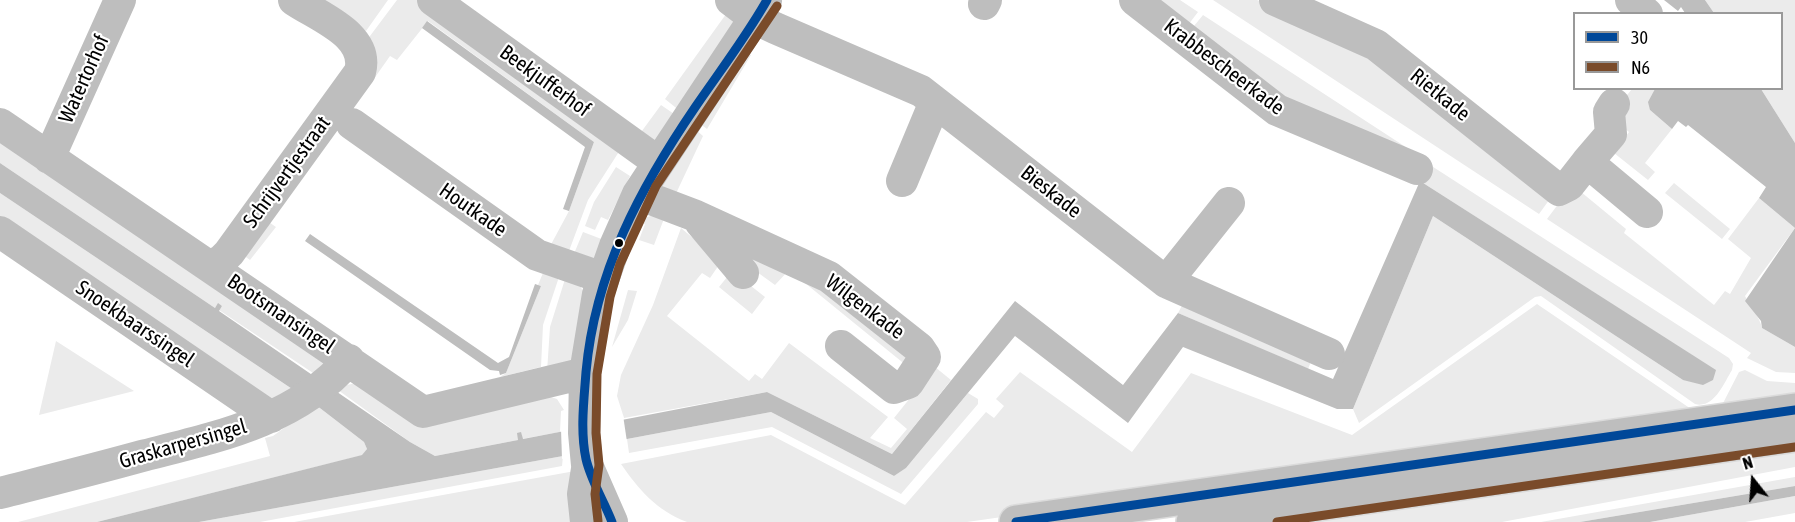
<!DOCTYPE html>
<style>
body{margin:0}
#map{position:relative;width:1795px;height:522px;overflow:hidden;background:#fff;font-family:"Asap Condensed",sans-serif}
canvas{display:block}
.legend{position:absolute;left:1573px;top:12px;width:210px;height:78px;box-sizing:border-box;background:#fff;border:2px solid #999;margin:0;padding:8px 10px;list-style:none;font-size:18px;color:#000}
.legend li{display:flex;align-items:center;gap:12px;height:30px}
.legend b{width:30px;border:2px solid #999}
.north{position:absolute;left:1723px;top:450px;width:60px;height:60px;-webkit-text-stroke:4px #fff;paint-order:stroke;rotate:343deg;font-size:16px;font-weight:700;line-height:24px;text-align:center;color:#000}
.north::after{content:'';display:block;margin:auto;width:21px;height:27px;background:#000;clip-path:polygon(50% 0,100% 100%,50% 72%,0 100%)}
</style>
<div id="map">
<canvas width="1795" height="522"></canvas>
<ul class="legend">
<li><b style="height:8px;background:#004899"></b>30</li>
<li><b style="height:8px;background:#7a4b2a"></b>N6</li>
</ul>
<div class="north">N</div>
</div>
<script>
const ctx = document.querySelector('canvas').getContext('2d');
ctx.lineJoin = 'round';
function fillPath(path, color) { ctx.fillStyle = color; ctx.fill(path, 'evenodd'); }
function stroke(path, color, width, dash) { ctx.strokeStyle = color; ctx.lineWidth = width; ctx.lineCap = dash ? 'butt' : 'round'; ctx.setLineDash(dash || []); ctx.stroke(path); }
function write(font, color, halo, rows, align = 'center') {
  ctx.font = font + ' "Asap Condensed",sans-serif'; ctx.lineWidth = 4.5; ctx.setLineDash([]); ctx.textBaseline = 'middle'; ctx.strokeStyle = halo; ctx.fillStyle = color; for (const [text, x, y, turn = 0] of rows) {
    ctx.save(); ctx.translate(x, y); ctx.rotate((+turn || 0) * Math.PI / 180); ctx.textAlign = isNaN(turn) ? turn : align; if (halo) ctx.strokeText(text, 0, 0); ctx.fillText(text, 0, 0); ctx.restore();
  }
}
fillPath(new Path2D(`
 M319 0H388L366 31Z
 M397 0H418L622 147 588 200 566 259 548 250 569 211 594 142 428 21 397 60 390 56 371 83 364 44Z
 M1147 0H1180L1198 12 1185 29Z
 M1213 0H1257L1373 51 1552 196 1539 214Z
 M1705 0H1795V143L1761 89 1782 88V14L1714 13Z
 M729 10 736 22 680 111 665 99Z
 M1203 15 1418 155 1282 105 1189 32Z
 M748 53 751 55 707 129 699 123Z
 M1632 89H1655L1650 110 1672 129 1645 163 1655 172 1648 180 1614 153 1629 132 1615 121 1614 111Z
 M661 105 677 116 659 141 636 139Z
 M695 129 703 136 672 202 662 184Z
 M0 133 327 364 319 377 219 310 222 306 218 304 215 308 0 163Z
 M1427 163 1729 358 1733 364 1732 370C1724 383 1714 409 1695 404L1541 296 1535 297 1359 423 1353 409 1433 216 1683 380 1715 370 1420 181Z
 M616 167 630 176 608 220 601 217 595 230 585 226 594 202Z
 M1674 183 1730 229 1722 239 1665 193Z
 M1575 187 1626 229 1624 233 1714 305 1725 291 1730 294 1751 258 1728 239 1759 198 1795 228 1745 296C1750 307 1760 317 1762 328L1795 347V373L1776 372 1747 358 1751 353 1547 219 1562 199Z
 M0 193 298 393 263 401 0 223Z
 M653 215 665 216 654 245 639 240 645 224 637 221Z
 M263 218 276 227 250 260 239 252Z
 M681 228 721 262 710 278 702 273 667 316 749 381 755 374 762 379 789 343 888 417 870 438 891 448 907 429 894 418 935 367 951 380 892 454 767 392 624 418 617 396 621 375 653 305Z
 M583 232 604 240 597 260 571 261Z
 M745 244 817 278 911 352 907 366 789 270 775 285 735 256Z
 M545 268 560 274 543 325 541 367 500 377 506 373 541 286 538 285Z
 M732 271 765 297 752 314 719 287Z
 M566 276 579 283 585 296 572 360 547 372 550 327Z
 M628 290 637 291 628 320 612 347Z
 M1185 300 1314 354 1308 369 1178 313Z
 M1537 304 1694 411 1720 409 1739 372 1745 370 1767 381 1795 383V403L967 522H687C656 510 639 490 621 464L771 435 905 505 986 412 994 418 1004 406 996 399 1020 372 1132 452 1191 373 1352 435Z
 M56 341 134 391 39 415Z
 M358 383 382 401 551 397 557 399 564 410 561 411 560 432 522 439 521 433 518 440 435 456 410 442 338 390 346 385Z
 M968 393 978 399V404L901 494 772 427 629 453 627 439 771 412 894 476 906 468Z
 M316 405 364 442 367 449 363 455 97 522H18L270 456 265 438 273 436Z
 M1795 445V467L1502 522H1252Z
 M563 456 562 466 260 522H199Z
 M575 471 576 522H294Z
 M1795 477V486L1580 522H1541Z
 M1795 496V513L1745 522H1650Z`), '#ebebeb');
fillPath(new Path2D(`
 M1664 0H1705L1714 13H1685L1681 7 1678 11Z
 M427 21 594 142 569 211 563 209 585 147 422 28Z
 M1655 89H1761L1795 143V347L1762 328 1761 321 1745 301 1795 228 1759 198 1766 187 1688 125 1686 127 1678 121 1672 129 1650 110 1648 102Z
 M0 163 215 308 218 303 222 306 219 311 410 442 435 456 518 440 517 433 521 432 523 439 767 392 892 454 1015 301 1123 385 1178 313 1333 379 1420 181 1716 370 1713 380 1703 385 1683 380 1433 216 1353 409H1337L1183 347 1128 423 1015 336 906 468 894 476 771 412 627 439 563 456 199 522H97L362 455 367 449 364 442 316 405 0 193Z
 M310 234 498 363 509 357 535 284 541 286 506 373 500 375 499 371 490 370 305 241Z
 M1795 486V496L1650 522H1580Z`), '#bebebe');
fillPath(new Path2D(`
 M623 415 627 442 562 459 561 429Z`), '#fff');
const major = new Path2D(`
 M1016 522 1795 410
 M1193 522 1795 435`);
stroke(major, '#dbdbdb', 36);
stroke(new Path2D(`
 M433 0 658 162
 M731 0 756 19 775 28 921 91 1166 282 1329 354
 M1135 0 1277 110 1417 169
 M1275 0 1376 45 1559 190 1569 185 1587 162 1647 212
 M1631 0 1647 14
 M984 4 986 0
 M0 124 423 412 585 373
 M352 124 537 255 603 278
 M49 158 120 0
 M1587 162 1611 134 1609 112 1614 104
 M902 181 935 102
 M638 194 696 216 829 277 919 348 925 357 908 383 894 388 841 346
 M701 223 743 273
 M0 232 271 417
 M209 266 221 261 229 253 360 72C370 35 319 17 294 0
 M1166 282 1229 203
 M0 493C47 481 95 469 142 456 217 437 296 421 349 360
 M586 522 583 494 587 469
 M612 522 587 465 584 433 585 373 598 294 615 246 638 194 766 1`), '#bebebe', 32);
stroke(major, '#bebebe', 33);
stroke(new Path2D(`
 M612 522C604 501 591 481 586 459 580 431 584 400 586 372 595 272 640 188 696 106 720 71 746 37 767 0
 M1016 522 1795 410`), '#004899', 9);
stroke(new Path2D(`
 M598 521 595 494 599 465 596 433 597 374 610 297 620 264 656 186 777 6
 M1277 522 1795 447`), '#7a4b2a', 9);
for (const [x, y, r, color] of [
 [619,243,5,"#000"]
]) { const dot = new Path2D(); dot.arc(x, y, r, 0, 2 * Math.PI); ctx.fillStyle = color; ctx.fill(dot); stroke(dot, '#fff', 2); }
write('21px', '#000', '#fff', [
 ["Krabbescheerkade",1224,67,37],
 ["Watertorhof",84,79,-66],
 ["Beekjufferhof",545,81,36],
 ["Rietkade",1440,95,39],
 ["Schrijvertjestraat",287,172,-54],
 ["Bieskade",1051,192,38],
 ["Houtkade",473,210,35],
 ["Wilgenkade",865,307,37],
 ["Bootsmansingel",281,314,34],
 ["Snoekbaarssingel",135,324,34],
 ["Graskarpersingel",183,444,-16]
]);
</script>
